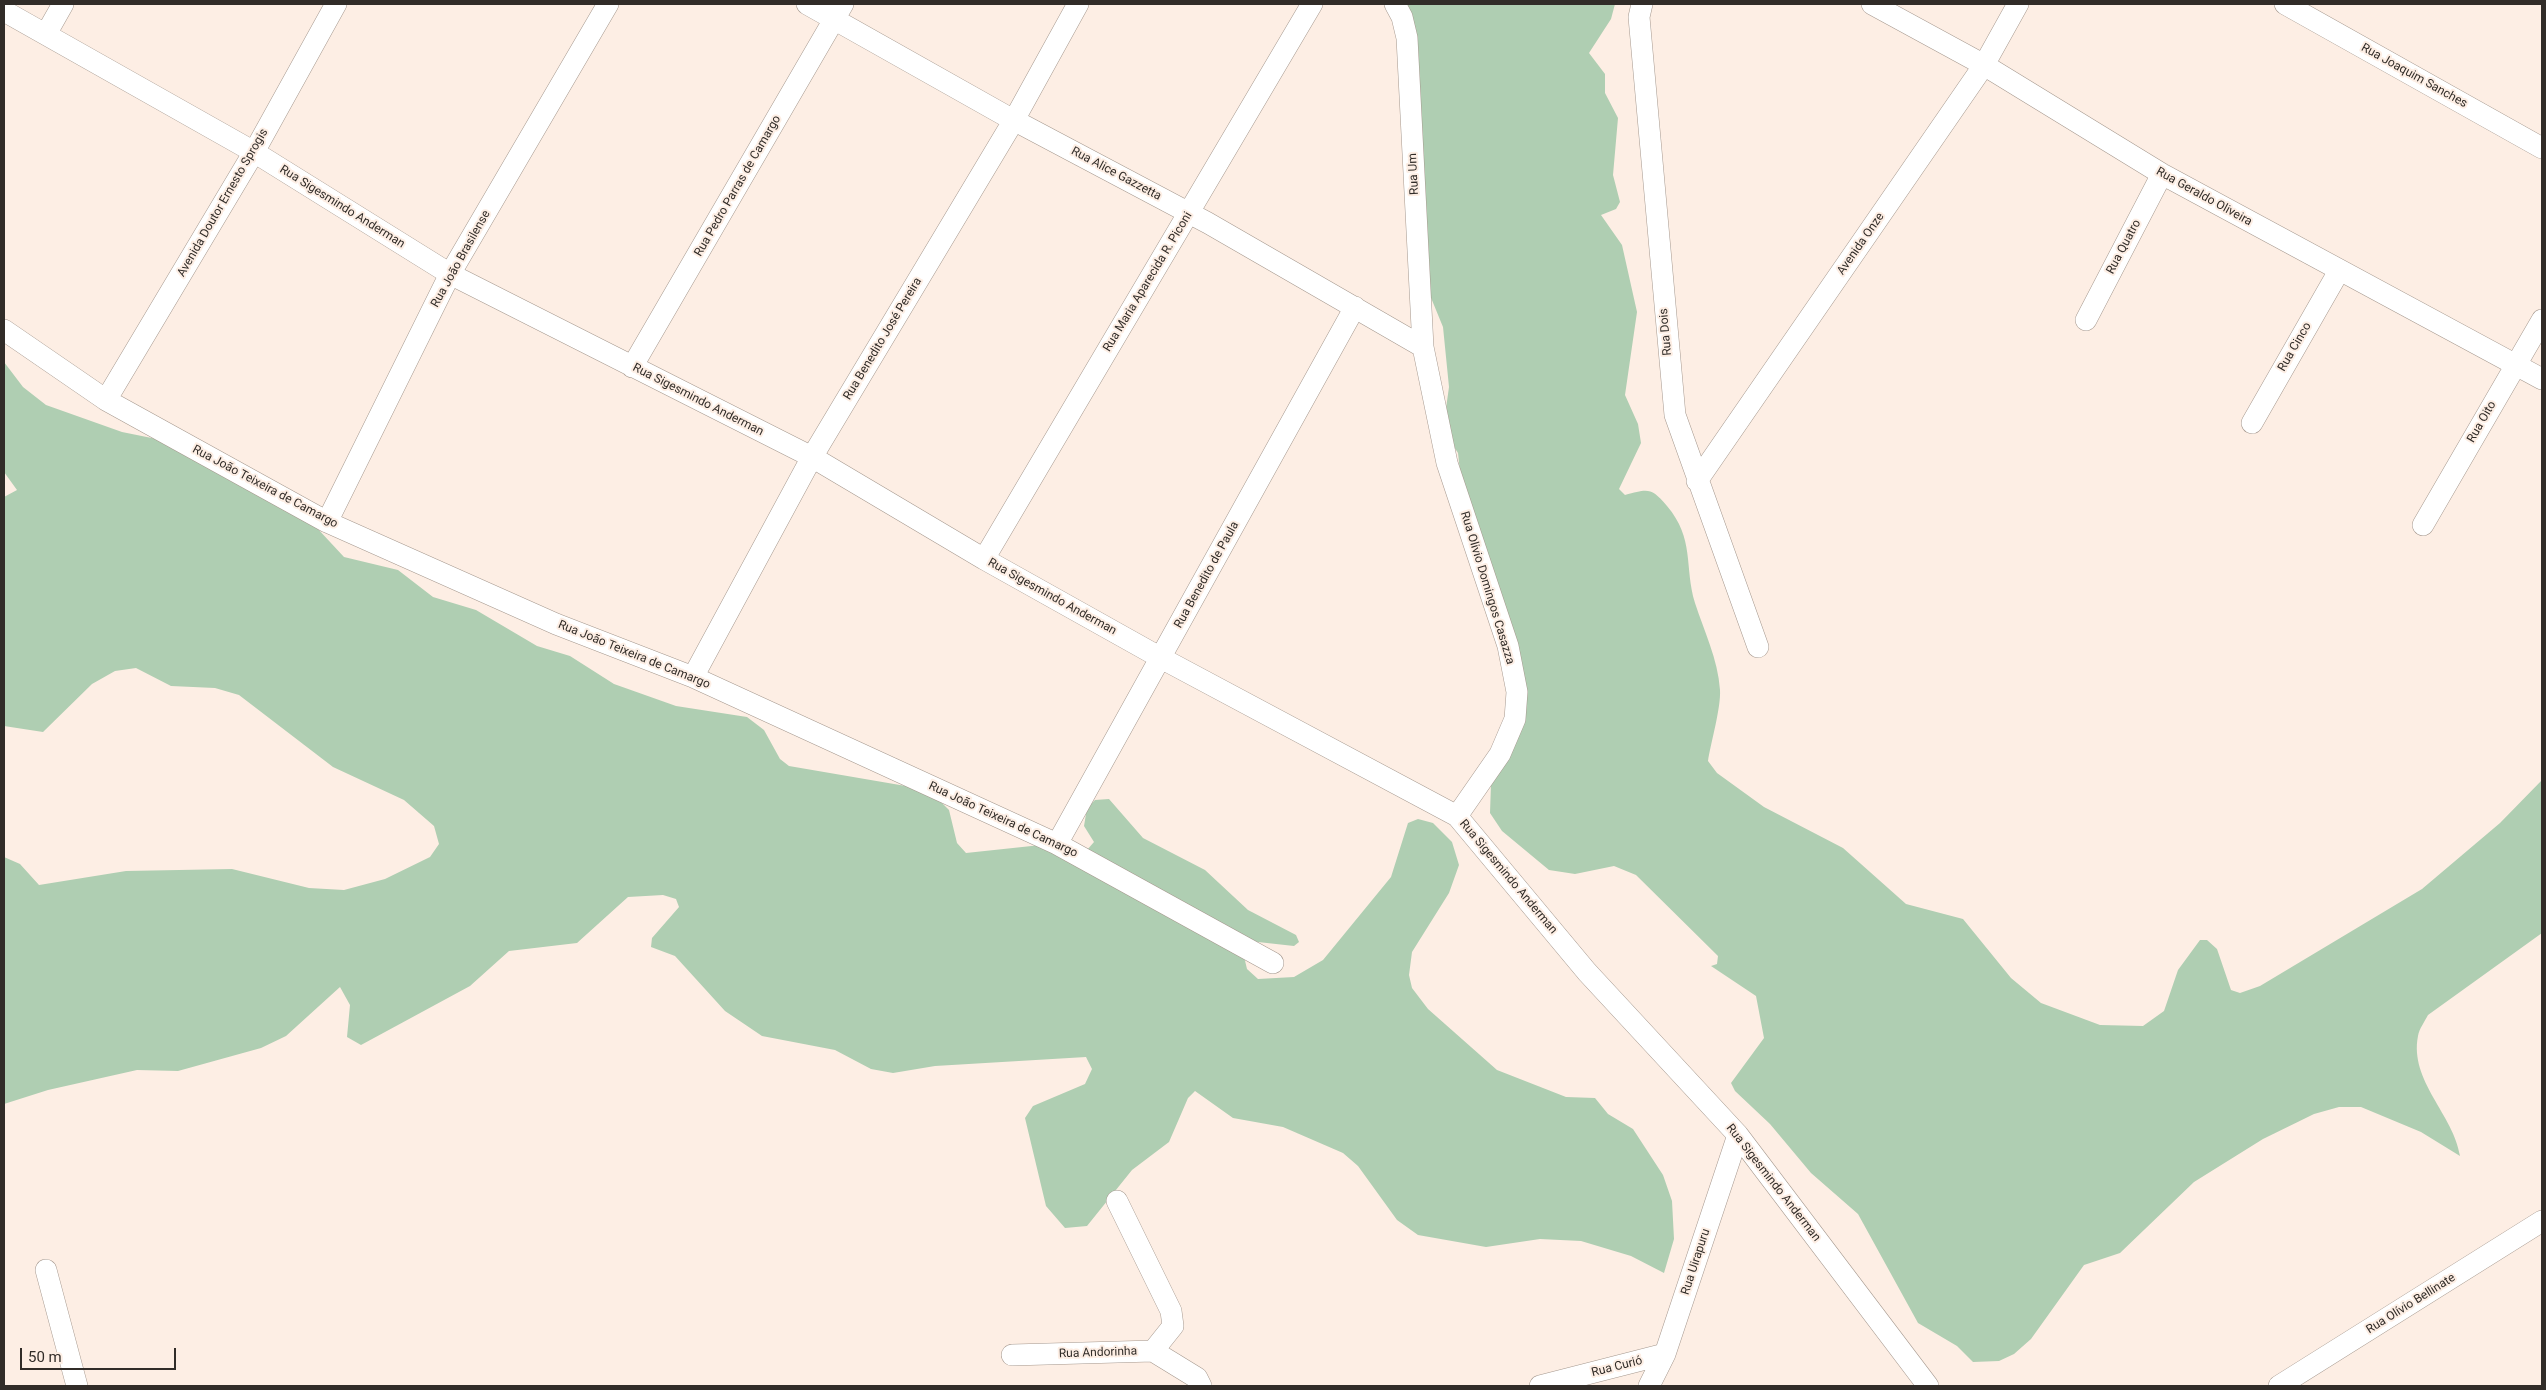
<!DOCTYPE html>
<meta charset="utf-8">
<style>
body{margin:0}
#map{position:relative;width:2546px;height:1390px;overflow:hidden;background:#fdeee4;font-family:Roboto,sans-serif}
canvas{display:block}
.frame{position:absolute;inset:0;border:5px solid #312c28;pointer-events:none}
.scale{position:absolute;left:20px;top:1348px;width:156px;height:22px;box-sizing:border-box;border:2px solid #312c28;border-top:0;padding-left:6px;font-size:15px;line-height:18px;white-space:nowrap;color:#312c28;-webkit-text-stroke:4px #fdeee4;paint-order:stroke}
</style>
<div id="map">
<canvas width="2546" height="1390"></canvas>
<div class="frame"></div>
<div class="scale">50 m</div>
</div>
<script>
const ctx = document.querySelector('canvas').getContext('2d');
ctx.lineJoin = 'round';
function fillPath(path, color) { ctx.fillStyle = color; ctx.fill(path, 'evenodd'); }
function stroke(path, color, width, dash) { ctx.strokeStyle = color; ctx.lineWidth = width; ctx.lineCap = dash ? 'butt' : 'round'; ctx.setLineDash(dash || []); ctx.stroke(path); }
function write(font, color, halo, rows, align = 'center') {
  ctx.font = font + ' Roboto,sans-serif'; ctx.lineWidth = 4; ctx.setLineDash([]); ctx.textBaseline = 'middle'; ctx.strokeStyle = halo; ctx.fillStyle = color; for (const [text, x, y, turn = 0] of rows) {
    ctx.save(); ctx.translate(x, y); ctx.rotate((+turn || 0) * Math.PI / 180); ctx.textAlign = isNaN(turn) ? turn : align; if (halo) ctx.strokeText(text, 0, 0); ctx.fillText(text, 0, 0); ctx.restore();
  }
}
fillPath(new Path2D(`
 M1397 4H1615L1611 19 1589 53 1605 74V93L1618 118 1613 175 1620 202 1616 209 1601 215 1622 245 1637 312 1625 395 1638 424 1641 443 1619 489 1625 495C1648 489 1651 487 1667 506 1695 539 1684 566 1695 603 1704 631 1718 659 1720 690 1721 708 1711 742 1708 761L1717 773 1764 807 1843 848 1906 904 1963 919 2011 978 2041 1003 2100 1025 2143 1026 2164 1011 2178 970 2200 940H2207L2217 949 2231 990 2240 993 2260 986 2422 889 2500 823 2542 780V933L2428 1015C2425 1021 2419 1029 2418 1036 2409 1081 2454 1115 2460 1156L2421 1132 2361 1107H2339L2314 1114 2263 1139 2194 1182 2120 1253 2084 1265 2031 1339 2014 1354 1999 1361 1973 1362 1957 1346 1918 1323 1858 1214 1811 1173 1770 1124 1735 1091 1731 1083 1764 1038 1756 996 1711 966 1717 964 1718 956 1636 875 1614 866 1575 874 1549 870 1502 831 1490 813 1491 784 1518 734 1462 490 1458 453 1443 430 1449 387 1443 327 1411 249Z
 M4 362 23 387 46 405 122 432 201 448 290 499 344 557 398 570 433 597 476 610 537 646 570 656 614 684 676 706 747 717 764 730 780 759 789 766 929 790 949 810 957 843 966 853 1041 845 1087 850 1094 842 1084 826 1087 808 1095 800 1109 799 1143 838 1205 870 1248 910 1296 935 1299 942 1294 946 1249 941 1241 944 1247 969 1258 979 1294 977 1323 960 1391 877 1408 823 1418 819 1433 823 1452 842 1459 865 1449 893 1412 952 1409 975 1412 988 1428 1009 1497 1070 1566 1097 1595 1098 1608 1114 1633 1129 1663 1175 1672 1201 1674 1239 1664 1273 1631 1256 1581 1241 1540 1239 1486 1247 1418 1235 1397 1220 1358 1166 1343 1153 1283 1127 1233 1118 1195 1091 1188 1098 1169 1142 1132 1170 1087 1226 1065 1228 1046 1206 1025 1118 1033 1106 1085 1084 1092 1069 1086 1057 935 1066 893 1073 871 1069 835 1050 762 1036 725 1011 675 956 651 947 652 938 679 907 676 899 663 895 628 897 577 943 509 951 470 986 361 1045 347 1037 350 1005 340 987 286 1036 261 1048 178 1071 137 1070 48 1090 4 1104V857L20 864 39 885 126 871 232 869 309 888 344 890 385 879 430 857 439 844 434 826 404 800 333 767 239 695 215 688 171 686 136 668 115 671 92 684 43 732 4 726V497L17 490 4 472Z`), '#afceb2');
const minor = new Path2D(`
 M807 4 1006 116 1208 223 1423 347
 M1395 4 1402 17 1407 38 1423 347 1447 463 1508 646 1517 692 1515 719 1500 754 1457 816
 M1642 4 1639 17 1675 415 1758 647
 M1872 4 1984 65 2162 174 2542 379
 M2285 4 2542 148
 M4 11 254 152 450 274 812 457 984 559 1161 658 1457 816 1587 972 1738 1135 1928 1386
 M46 34 63 4
 M2086 320 2162 174
 M4 330 106 400 327 522 556 624 693 677 1057 844 1273 963
 M632 367 843 4
 M106 400 254 152 336 4
 M2252 423 2339 271
 M1697 481 1984 65 2018 4
 M327 522 450 274 608 4
 M2423 525 2542 320
 M984 559 1312 4
 M693 677 812 457 1014 120 1078 4
 M1057 844 1355 307
 M1117 1201 1171 1311 1173 1326 1153 1351
 M46 1270 77 1386
 M1012 1355 1153 1351 1197 1378 1201 1386
 M1540 1386 1665 1354
 M1649 1386 1665 1354 1738 1135
 M2279 1386 2542 1221`);
stroke(minor, '#a5988e', 22);
stroke(minor, '#fff', 21);
write('12px', '#312c28', '#fdeee4', [
 ["Rua Joaquim Sanches",2414,76,29],
 ["Rua Alice Gazzetta",1116,174,28],
 ["Rua Um",1414,174,-93],
 ["Rua Pedro Parras de Camargo",738,186,-60],
 ["Rua Geraldo Oliveira",2204,197,29],
 ["Avenida Doutor Ernesto Sprogis",223,203,-60],
 ["Rua Sigesmindo Anderman",342,207,32],
 ["Avenida Onze",1861,244,-55],
 ["Rua Quatro",2124,247,-62],
 ["Rua João Brasilense",461,259,-61],
 ["Rua Maria Aparecida R. Piconi",1148,282,-59],
 ["Rua Dois",1666,332,-95],
 ["Rua Benedito José Pereira",883,339,-59],
 ["Rua Cinco",2295,347,-60],
 ["Rua Sigesmindo Anderman",698,400,27],
 ["Rua Oito",2482,422,-60],
 ["Rua João Teixeira de Camargo",265,487,28],
 ["Rua Benedito de Paula",1207,575,-61],
 ["Rua Olivio Domingos Casazza",1487,588,73],
 ["Rua Sigesmindo Anderman",1052,597,29],
 ["Rua João Teixeira de Camargo",634,655,22],
 ["Rua João Teixeira de Camargo",1003,820,25],
 ["Rua Sigesmindo Anderman",1508,877,50],
 ["Rua Sigesmindo Anderman",1773,1183,52],
 ["Rua Uirapuru",1696,1262,-72],
 ["Rua Olívio Bellinate",2411,1304,-32],
 ["Rua Andorinha",1098,1353,-2],
 ["Rua Curió",1617,1367,-14]
]);
</script>
